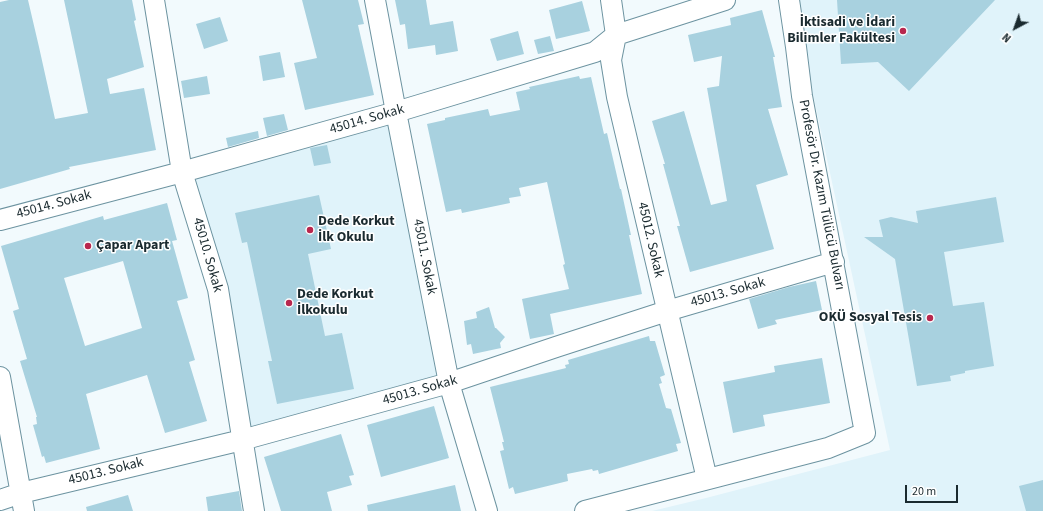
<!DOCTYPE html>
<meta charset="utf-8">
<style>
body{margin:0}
#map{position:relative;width:1043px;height:511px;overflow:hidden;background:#f2fafd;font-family:"Source Sans 3",sans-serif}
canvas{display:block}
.north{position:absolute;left:995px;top:8px;width:40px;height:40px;-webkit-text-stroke:3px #fff;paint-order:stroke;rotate:221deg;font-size:11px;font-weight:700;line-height:16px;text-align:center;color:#1a2a2f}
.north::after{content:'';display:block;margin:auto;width:14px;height:18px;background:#1a2a2f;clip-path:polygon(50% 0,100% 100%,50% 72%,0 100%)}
.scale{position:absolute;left:905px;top:485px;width:53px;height:18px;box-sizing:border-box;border:2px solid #1a2a2f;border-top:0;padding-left:5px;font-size:12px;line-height:14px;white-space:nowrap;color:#1a2a2f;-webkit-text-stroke:3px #fff;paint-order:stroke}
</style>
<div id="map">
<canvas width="1043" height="511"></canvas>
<div class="north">N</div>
<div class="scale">20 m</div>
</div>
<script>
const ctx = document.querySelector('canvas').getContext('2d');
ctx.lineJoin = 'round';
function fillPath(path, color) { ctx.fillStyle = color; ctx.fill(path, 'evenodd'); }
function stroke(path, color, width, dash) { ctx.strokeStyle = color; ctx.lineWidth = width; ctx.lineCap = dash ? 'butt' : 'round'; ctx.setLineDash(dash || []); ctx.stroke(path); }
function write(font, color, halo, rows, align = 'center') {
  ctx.font = font + ' "Source Sans 3",sans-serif'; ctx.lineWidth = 3; ctx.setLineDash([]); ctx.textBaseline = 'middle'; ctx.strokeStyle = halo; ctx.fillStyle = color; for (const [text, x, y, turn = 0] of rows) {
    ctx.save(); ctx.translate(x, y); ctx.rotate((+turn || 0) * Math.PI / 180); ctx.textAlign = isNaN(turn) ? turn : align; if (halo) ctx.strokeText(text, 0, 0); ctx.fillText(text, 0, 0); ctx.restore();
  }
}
fillPath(new Path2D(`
 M797 0H1043V511H652L706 498 890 450 809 76Z
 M396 112 449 383 242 440 182 172Z`), '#e0f3fa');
fillPath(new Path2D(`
 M9 0H28L39 47 55 119 88 113 64 0H132L136 20 134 21 144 67 107 79 110 94 144 88 156 150 69 167 70 169 0 189V2Z
 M302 0H358L364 24 358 25 374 95 305 110 294 63 317 58Z
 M395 0H426L430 25 453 21 458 51 436 55 435 45 408 49 405 24 400 25Z
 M837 0H995L909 91 878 62 841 64Z
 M582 1 590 31 556 39 549 10Z
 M762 10 775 57H773L782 107 768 109 788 175 756 185 774 249 690 272 677 226H680L663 164H665L652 121 684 111 711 205 727 201 707 88 719 86 722 56 694 62 688 35 731 25 730 18Z
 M220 17 228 41 204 49 196 24Z
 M518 31 524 54 497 61 490 39Z
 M550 36 554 51 538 54 534 40Z
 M280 52 285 77 263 81 259 56Z
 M207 76 210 94 184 98 181 81Z
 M579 76 580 79 591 77 604 134 607 133 620 189H621L631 235H629L642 294 550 314 554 334 530 339 522 299 569 289 563 265 565 264 547 182 519 188 521 196 509 198 510 203 462 213 461 209 446 212 427 124 445 120V118L488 109 490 116 520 110 516 92 530 89 529 87Z
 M284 114 288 130 267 136 263 118Z
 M258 131 259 138 228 147 226 138Z
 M327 145 331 163 314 166 310 148Z
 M319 195 331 249 308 254 325 336 342 333 354 389 277 404 268 361H272L247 242 242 243 235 213Z
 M996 197 1004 242 944 252 953 306 984 302 994 366 965 371V373L950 376 951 381 917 386 895 259 864 237H883L879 220 891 217 918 223 916 211Z
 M167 203 177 240 172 241 188 298 177 301 195 360 189 362 207 421 165 433 147 375 86 394 100 449 46 463 44 456 42 457 33 425 37 424 36 417H37L20 361 27 359 13 311 19 309 1 246 103 216 104 220ZM123 261 142 328 85 346 64 278Z
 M816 281 822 310 775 320 777 324 758 329 749 299 789 287Z
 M489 307 495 328H496L505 337 500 343 501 348 473 354 471 344 467 345 464 321 477 318 476 312Z
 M649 336 650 341H655L665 375 660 377 662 383 659 384 666 408 671 409 681 443 676 444 678 451 599 474 598 470 593 471 592 469 567 474 568 481 515 494 513 487 509 489 500 451 504 450 502 442H504L490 387 566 368 565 365 569 364 568 360Z
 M822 358 830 403 763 415 765 426 733 433 723 382 775 372 774 366Z
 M434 406 449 458 381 477 367 425Z
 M341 434 354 475 349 476 352 485 327 492 332 511H281L264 457Z
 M1043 480V511H1026L1019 486Z
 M455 485 461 511H368L367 505Z
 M239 491 242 511H208L206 497Z
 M128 495 133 511H87L86 507Z`), '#a8d1df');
const minor = new Path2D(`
 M154 0 182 172 218 289 254 511
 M375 0 396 112 449 383 487 511
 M611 0 616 35 611 60 617 97 707 479
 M0 220 182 172 396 112 595 52 616 35 725 0
 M0 377 24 511
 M0 500 21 493 242 440 449 383 556 347 667 311 834 262
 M585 511 828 448 865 433 802 96 796 47 789 0`);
stroke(minor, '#6c93a0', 22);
stroke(minor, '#fff', 20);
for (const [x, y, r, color] of [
 [903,31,4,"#b8274e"],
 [310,230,4,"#b8274e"],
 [88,246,4,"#b8274e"],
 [289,303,4,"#b8274e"],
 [930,318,4,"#b8274e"]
]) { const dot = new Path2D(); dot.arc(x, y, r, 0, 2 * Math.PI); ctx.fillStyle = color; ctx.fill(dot); stroke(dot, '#fff', 1.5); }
write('bold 14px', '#1a2a2f', '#fff', [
 ["İktisadi ve İdari",895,23,"right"],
 ["Bilimler Fakültesi",895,39,"right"],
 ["Dede Korkut",318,222],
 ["İlk Okulu",318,238],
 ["Çapar Apart",96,246],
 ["Dede Korkut",297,295],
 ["İlkokulu",297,311],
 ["OKÜ Sosyal Tesis",922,318,"right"]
], 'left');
write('14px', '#1a2a2f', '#fff', [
 ["45014. Sokak",367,120,-16],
 ["Profesör Dr. Kazım Tülücü Bulvarı",821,195,79],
 ["45014. Sokak",54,205,-15],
 ["45012. Sokak",650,240,77],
 ["45010. Sokak",207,255,74],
 ["45011. Sokak",424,257,79],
 ["45013. Sokak",728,293,-16],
 ["45013. Sokak",420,391,-16],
 ["45013. Sokak",106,472,-14]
]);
</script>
